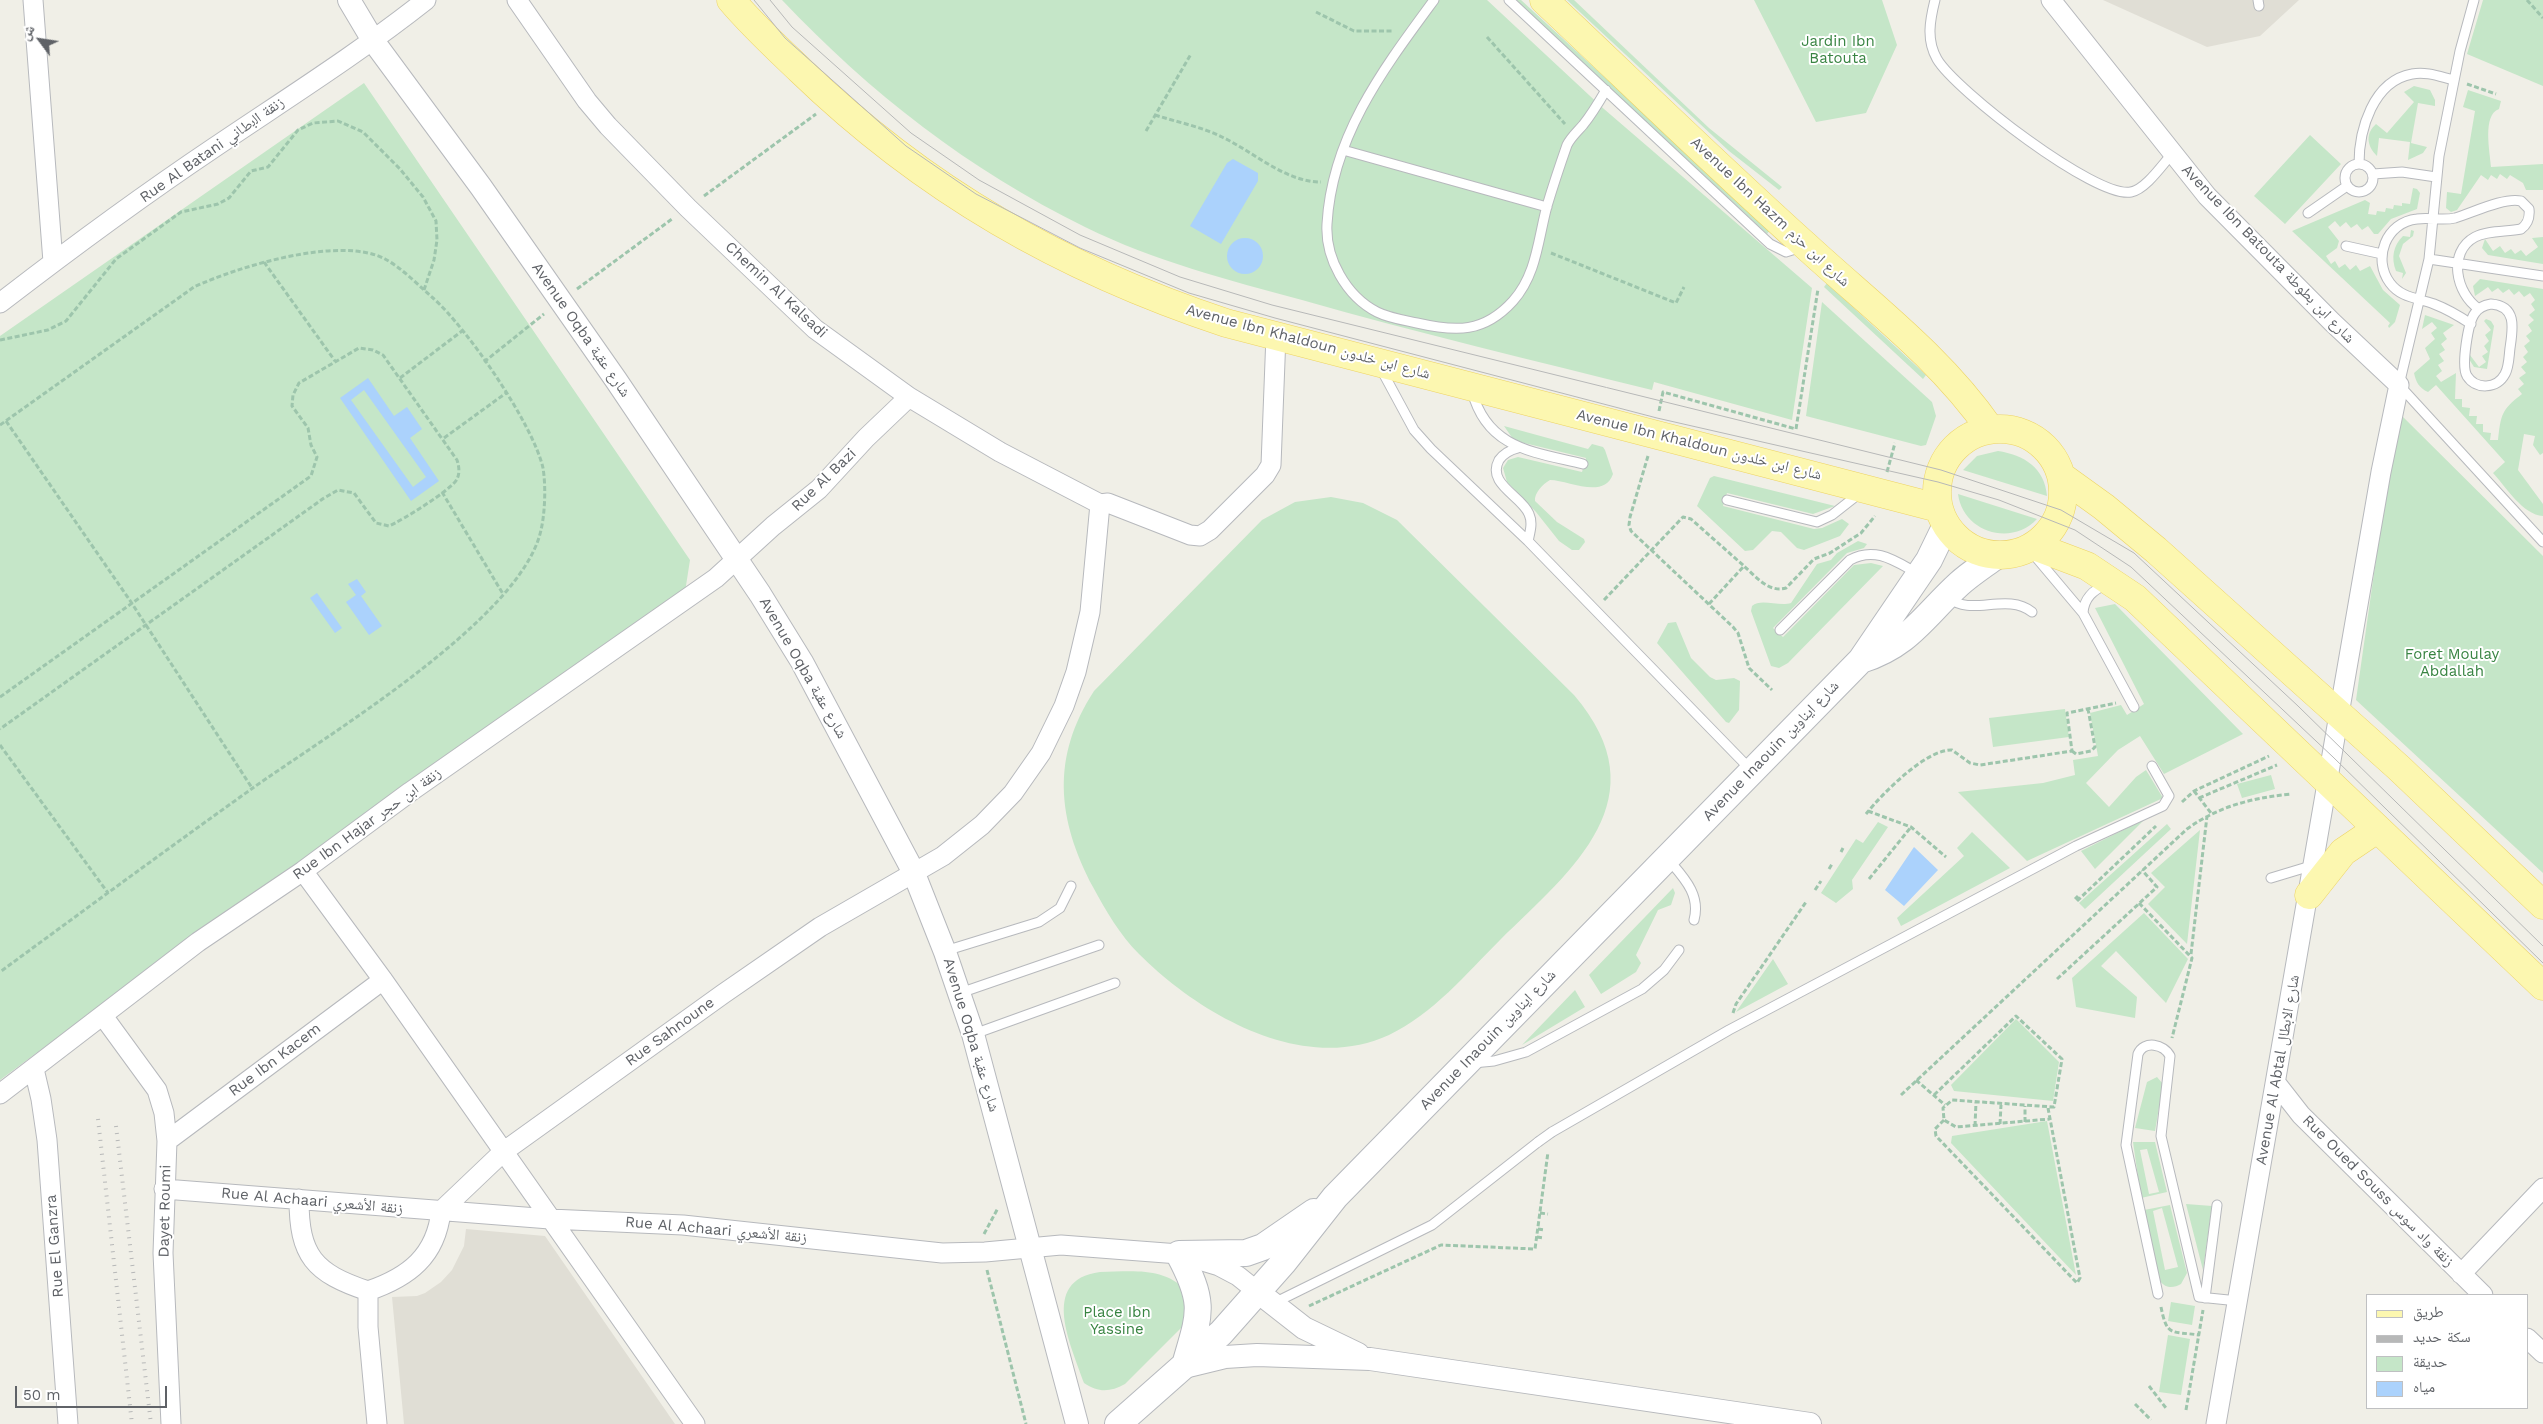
<!DOCTYPE html>
<meta charset="utf-8">
<style>
body{margin:0}
#map{position:relative;width:2543px;height:1424px;overflow:hidden;background:#f0efe7;font-family:"Work Sans","Noto Naskh Arabic",sans-serif}
canvas{display:block}
.legend{position:absolute;left:2366px;top:1294px;width:162px;height:115px;box-sizing:border-box;background:#fff;border:1px solid #bfc0c2;margin:0;padding:6px 9px;list-style:none;font-size:15px;color:#5f6267}
.legend li{display:flex;align-items:center;gap:10px;height:25px}
.legend b{width:25px;border:1px solid #bfc0c2}
.north{position:absolute;left:15px;top:15px;width:50px;height:50px;-webkit-text-stroke:4px #fff;paint-order:stroke;rotate:301deg;font-size:14px;font-weight:700;line-height:20px;text-align:center;color:#5f6267}
.north::after{content:'';display:block;margin:auto;width:18px;height:22px;background:#5f6267;clip-path:polygon(50% 0,100% 100%,50% 72%,0 100%)}
.scale{position:absolute;left:15px;top:1386px;width:152px;height:22px;box-sizing:border-box;border:2px solid #5f6267;border-top:0;padding-left:6px;font-size:15px;line-height:18px;white-space:nowrap;color:#5f6267;-webkit-text-stroke:4px #fff;paint-order:stroke}
</style>
<div id="map">
<canvas width="2543" height="1424"></canvas>
<ul class="legend">
<li><b style="height:6px;background:#fcf7b0"></b>طريق</li>
<li><b style="height:6px;background:#b7b8b8"></b>سكة حديد</li>
<li><b style="height:14px;background:#c5e6c8"></b>حديقة</li>
<li><b style="height:14px;background:#abd2fc"></b>مياه</li>
</ul>
<div class="north">ش</div>
<div class="scale">50 m</div>
</div>
<script>
const ctx = document.querySelector('canvas').getContext('2d');
ctx.lineJoin = 'round';
function fillPath(path, color) { ctx.fillStyle = color; ctx.fill(path, 'evenodd'); }
function stroke(path, color, width, dash) { ctx.strokeStyle = color; ctx.lineWidth = width; ctx.lineCap = dash ? 'butt' : 'round'; ctx.setLineDash(dash || []); ctx.stroke(path); }
function write(font, color, halo, rows, align = 'center') {
  ctx.font = font + ' "Work Sans","Noto Naskh Arabic",sans-serif'; ctx.lineWidth = 4; ctx.setLineDash([]); ctx.textBaseline = 'middle'; ctx.strokeStyle = halo; ctx.fillStyle = color; for (const [text, x, y, turn = 0] of rows) {
    ctx.save(); ctx.translate(x, y); ctx.rotate((+turn || 0) * Math.PI / 180); ctx.textAlign = isNaN(turn) ? turn : align; if (halo) ctx.strokeText(text, 0, 0); ctx.fillText(text, 0, 0); ctx.restore();
  }
}
fillPath(new Path2D(`
 M2103 0H2299L2260 36 2207 47Z
 M466 1229 545 1236 675 1424H404L392 1297 417 1296 425 1293 441 1282 452 1270 464 1246Z`), '#e0ded5');
fillPath(new Path2D(`
 M782 0H1487L1604 109 1812 288 1792 420 1654 382 1652 390C1535 361 1418 333 1302 300 1228 280 1154 261 1085 227 969 170 870 93 782 0Z
 M1515 0H1521L1770 230 1767 234Z
 M1567 0H1574L1709 128 1782 187 1779 190 1729 151Z
 M1754 0H1882L1897 45 1866 113 1816 122Z
 M2483 0H2543V86L2467 54Z
 M364 83 690 560 685 592 85 1017 0 1080V336Z
 M2414 86 2430 90 2435 100V106L2418 103 2411 143 2427 147 2423 153 2408 160 2410 142 2379 138 2377 156C2367 146 2365 134 2376 124L2387 133 2414 102 2404 92Z
 M2468 90 2501 101 2499 109C2482 115 2490 152 2491 167L2543 164V190H2526L2523 183 2510 175 2507 179 2500 174 2497 179 2491 175 2488 180 2481 175 2457 210 2451 212 2446 208 2447 192 2461 194 2475 111 2463 107Z
 M2310 135 2341 164 2285 224 2254 196Z
 M2413 188 2417 189 2420 193 2417 209 2391 219 2378 234H2374L2368 226 2362 230 2357 224 2351 228 2346 222 2340 227 2335 221 2328 227 2339 241 2337 248 2326 256 2331 264 2335 261 2339 268 2345 264 2350 270 2356 265 2360 271 2370 266 2383 290 2400 305 2395 322 2389 328 2388 326 2390 323 2292 231 2365 200 2370 203 2368 214 2376 215 2377 211 2385 212 2386 208 2393 209 2394 205 2402 206V203L2410 204Z
 M2411 230 2414 231 2413 236 2403 244 2399 256 2406 273 2402 279 2403 273 2396 271C2391 258 2393 246 2403 236L2410 237Z
 M2543 237V264L2488 255 2482 248 2485 239 2493 251 2500 246 2505 253 2511 249 2515 254 2521 250 2526 256 2538 247 2532 238Z
 M2480 279 2543 289V453L2540 455 2533 445 2535 436 2524 434 2518 470 2543 504V516C2523 515 2506 487 2493 473L2505 462 2436 385 2428 392C2419 388 2416 382 2414 373L2430 359 2425 348 2435 339 2431 333 2437 328 2432 322 2422 329 2425 315 2454 325 2443 333 2447 339 2441 344 2445 350 2439 354 2444 361 2438 365 2442 371 2436 376 2441 382 2456 373 2455 399H2462V407L2470 408 2469 416H2477L2476 424H2483V432L2491 433 2490 440H2498C2501 415 2501 410 2522 394L2518 389 2524 384 2519 378 2526 373 2521 367 2527 362 2523 357 2528 352 2524 346 2530 341 2526 336 2532 331 2528 325 2534 320 2529 315 2535 310 2531 304 2535 300 2530 293 2524 297 2519 291 2514 295 2509 289 2503 293 2498 288 2492 292 2488 287 2475 296 2473 286Z
 M1827 283 1926 375 1923 379 1824 287Z
 M1822 302 1932 402 1936 416 1926 445 1921 446 1806 416Z
 M2486 319 2491 321 2494 326 2487 369 2474 367 2469 359 2470 355 2479 367 2486 362 2482 356 2488 352 2484 346 2489 341 2485 335 2491 330 2484 321Z
 M2397 411 2543 556V873L2356 700Z
 M1504 426 1588 449 1592 444 1603 447 1605 450 1613 474C1604 500 1568 480 1550 480 1543 484 1534 493 1535 501L1557 522 1584 539 1585 542 1579 550H1572L1559 541 1536 512 1507 482 1503 468 1508 460 1518 457 1582 472 1586 458 1520 442 1513 439Z
 M1998 451C2024 455 2045 468 2047 496L1963 470 1977 456Z
 M1714 476 1835 506 1813 514 1727 493 1723 506 1814 529 1822 528 1842 519 1849 524 1840 536 1804 550 1797 548 1781 532 1772 531 1753 550 1745 551 1697 506 1710 478Z
 M1958 494 2037 519C2011 547 1963 532 1958 494Z
 M1331 497 1363 503 1397 520 1574 695C1662 798 1573 869 1500 940 1466 974 1433 1014 1389 1035 1303 1075 1199 1014 1139 954 1120 935 1106 911 1093 887 1057 819 1051 757 1094 691L1262 520 1295 502Z
 M1858 541 1867 544 1864 548 1847 553 1773 628 1783 637 1854 565 1871 563 1883 566 1788 663 1779 668 1771 666 1751 611 1752 606C1761 598 1779 607 1791 603L1817 564 1831 560 1837 553Z
 M2115 604 2243 734 2164 774 2140 736 2118 750 2086 783 2109 807 2136 777 2146 770 2163 798 2027 861 1958 792 2043 783 2075 775 2073 760 2098 756 2090 713 2121 705 2127 715 2144 704 2095 608Z
 M1676 622 1691 658 1710 677 1716 680 1734 678 1740 681 1739 710 1729 723 1726 722 1657 643 1668 623Z
 M2065 709 2069 737 1993 747 1989 718Z
 M2271 775 2275 789 2242 798 2237 784Z
 M2145 819 2095 869 2081 851Z
 M1878 822 1888 827 1852 880 1853 889 1836 903 1821 893 1856 839 1863 843Z
 M2167 824 2171 829 2085 909 2079 903Z
 M2200 830 2187 944 2148 904 2165 887 2151 873Z
 M1972 832 2010 868 1901 926 1897 918 1964 856 1957 848Z
 M1673 888 1675 893 1671 905 1658 910 1636 955 1641 963 1636 972 1601 994 1589 975Z
 M2144 913 2188 959 2166 1003 2116 951 2101 966 2137 997 2135 1018 2076 1007 2072 978Z
 M1773 959 1788 984 1736 1012Z
 M1575 990 1585 1007 1522 1045Z
 M2016 1019 2059 1062 2053 1101 1954 1091 1951 1085Z
 M2157 1077 2163 1084 2155 1131 2135 1128 2147 1082Z
 M2047 1121 2076 1275 1951 1143 1952 1136Z
 M2133 1142H2155L2167 1192 2141 1198ZM2147 1149 2159 1192 2149 1194 2140 1150Z
 M2186 1204 2212 1206 2203 1270Z
 M2170 1205 2187 1273 2181 1284C2174 1288 2166 1289 2160 1281 2153 1270 2147 1225 2144 1210ZM2162 1208 2178 1267 2165 1270 2153 1211Z
 M1100 1272C1130 1272 1164 1266 1186 1291L1184 1325 1125 1384C1110 1392 1099 1393 1084 1383 1072 1347 1038 1280 1100 1272Z
 M2171 1302 2195 1306 2192 1325 2168 1321Z
 M2168 1335 2190 1339 2181 1395 2159 1392Z`), '#c5e6c8');
fillPath(new Path2D(`
 M1233 159 1258 173V181L1221 244 1190 226 1227 163Z
 M1227 256a18 18 0 1 1 36 0a18 18 0 1 1-36 0Z
 M368 378 394 416 407 407 422 429 410 438 439 481 411 501 340 398ZM364 390 426 477 413 487 351 400Z
 M357 579 366 592 361 596 382 626 369 635 346 602 356 595 348 584Z
 M317 593 342 628 335 633 310 598Z
 M1914 847 1938 870 1904 906 1885 890Z`), '#abd2fc');
const service = new Path2D(`
 M1434 0C1384 68 1332 136 1327 224 1325 258 1346 296 1377 312 1389 318 1403 320 1417 323 1456 332 1484 333 1513 301 1537 274 1538 239 1547 206 1553 186 1560 165 1567 145 1571 137 1577 132 1583 125 1592 114 1599 102 1606 90
 M1509 0 1770 244 1786 252 1802 247
 M1935 0C1930 20 1926 40 1937 59 1955 90 2096 199 2131 192 2146 189 2162 165 2172 154
 M2258 0 2259 6
 M2474 0 2460 51 2439 156 2429 259 2399 385 2543 542
 M1343 150 1547 207
 M2359 164C2359 130 2373 81 2412 74 2426 71 2441 77 2454 80
 M2345 178a14 14 0 1 1 28 0a14 14 0 1 1-28 0Z
 M2373 174 2402 172 2436 177
 M2308 213 2347 186
 M2346 246 2382 254
 M2429 259 2543 276
 M2491 304C2517 306 2513 328 2510 348 2509 356 2509 367 2505 374 2497 389 2476 390 2467 376 2461 366 2468 322 2475 313 2479 307 2485 305 2491 304Z
 M2471 324C2459 316 2447 309 2434 304 2418 298 2401 298 2390 283 2372 259 2386 222 2417 219 2430 217 2442 221 2455 218 2472 213 2504 197 2521 201L2529 209C2530 218 2528 224 2521 229 2507 232 2488 230 2475 237 2447 252 2456 294 2479 309
 M1381 369 1414 430 1431 449 1528 541 1750 769
 M1472 391C1487 449 1534 452 1583 464
 M1518 448C1510 450 1504 453 1499 460 1486 484 1522 496 1529 514 1533 523 1530 532 1528 541
 M1727 500 1817 522 1832 515 1860 493
 M2035 556 2083 613 2134 707
 M1950 598C1970 617 2007 592 2032 612
 M2083 613C2084 598 2093 590 2107 584
 M1780 630 1850 560C1875 546 1895 561 1917 573
 M1668 859C1683 877 1701 894 1694 920
 M2271 878 2314 865
 M945 951 1039 922 1060 908 1071 886
 M960 993 1099 945
 M974 1034 1115 983
 M1473 1063 1494 1061 1526 1052 1642 989 1664 970 1679 950
 M1552 1132 1729 1030 2076 846 2163 806 2169 796 2152 766
 M2158 1294 2126 1145 2138 1054C2144 1040 2164 1044 2170 1056L2161 1136 2199 1297 2238 1301
 M2205 1298 2217 1205
 M1274 1303 1432 1225 1538 1142`);
const minor = new Path2D(`
 M33 0 53 262
 M517 0 587 101 608 126 688 208 815 329 909 397 1000 452 1100 504
 M2051 0 2207 196 2332 322 2399 385 2381 472 2216 1424
 M0 303C70 249 142 196 215 147 286 99 359 53 426 0
 M1100 504 1108 503 1190 535 1200 536 1210 530 1265 475 1271 465 1276 335
 M303 871 383 980 695 1424
 M103 1016 157 1090 164 1113 167 1141 163 1253 171 1424
 M34 1069 41 1099 47 1140 68 1424
 M2276 1083 2301 1115 2483 1295
 M0 1094 198 942 303 871 410 792 716 578 773 526 819 489 866 438 909 397
 M167 1141 383 980
 M164 1189 550 1219 683 1225 942 1253 985 1252 1061 1245 1179 1254 1219 1266 1238 1276 1258 1292
 M299 1199C299 1256 314 1273 368 1291 409 1277 436 1256 441 1211L503 1152 723 994 820 927 943 856 982 825 1013 793 1041 753 1064 706 1076 672 1090 612 1100 504
 M2461 1274 2543 1188
 M368 1291V1327L377 1424
 M2527 1338 2543 1353`);
const tertiary = new Path2D(`
 M349 0 374 42 481 187 616 380 760 594 802 662 913 871 945 952 973 1034 1077 1424
 M1258 1292 1304 1328 1358 1354
 M1184 1367 1225 1357 1257 1355 1370 1359 1810 1424`);
const secondary = new Path2D(`
 M1861 660C1909 645 1924 616 1959 584 1970 574 1984 565 1996 556
 M1185 1365C1200 1313 1206 1304 1179 1254L1246 1253 1263 1247 1314 1212
 M1118 1424 1221 1333 1283 1263 1335 1197 1861 660 1929 560 1946 525`);
const primary = new Path2D(`
 M731 0C752 25 777 48 800 70 924 190 1063 269 1226 323L1938 508
 M1544 0C1631 82 1717 166 1806 246 1870 305 1940 357 1990 429
 M1937 492a63 63 0 1 1 126 0a63 63 0 1 1-126 0Z
 M2061 476 2104 507 2156 550 2399 768 2543 905
 M2034 546 2087 566 2135 598 2543 986
 M2309 895 2343 852 2377 829`);
stroke(service, '#b7b9bd', 11);
stroke(minor, '#b7b9bd', 21);
stroke(tertiary, '#b7b9bd', 24);
stroke(secondary, '#b6b9be', 28);
stroke(primary, '#edd364', 29);
stroke(new Path2D(`
 M2527 0 2543 18
 M1316 12 1354 31H1393
 M1487 37 1565 124
 M2467 84 2496 94
 M1155 115C1177 122 1202 127 1222 137 1254 152 1285 182 1321 182
 M1146 131 1191 54
 M704 196 816 114
 M1551 253 1676 303 1684 287
 M264 262 335 361
 M577 289 672 219
 M0 340 48 330 66 321 116 259 181 212 218 204 229 198 251 171 268 167 298 130 313 123 338 121 363 132 400 169 423 197 436 221 437 240 434 260 424 290
 M484 362 544 314
 M400 378 462 331
 M1659 411 1663 392 1796 429 1818 289
 M6 421 131 602 252 788
 M0 425 194 287C237 267 340 235 385 259 402 268 418 285 433 298 467 328 533 424 543 468 546 486 545 513 541 530 522 619 324 737 250 790 166 850 83 911 0 972
 M444 438 506 393
 M1648 456 1630 517 1629 525 1631 531 1733 627 1738 633 1749 668 1772 690
 M1887 472 1895 443
 M442 492 503 594
 M1604 600 1683 517 1691 519 1744 566
 M1709 604 1744 566C1756 577 1769 593 1786 588L1814 559 1830 553 1861 533 1875 516
 M0 697 311 476 317 457 311 445 308 428 292 406 293 395 299 383 359 348 373 350 383 355 457 460C459 466 460 473 457 479 453 489 401 521 389 526L376 523 354 493 338 490 324 498 0 729
 M0 745 108 893
 M2072 751 2076 754 2091 751 2095 747 2088 709
 M2194 791 2211 813
 M2199 798 2277 765
 M2182 802 2194 791 2269 756
 M1868 811 1911 827 1946 857
 M1866 814C1882 794 1926 749 1952 750L1970 763 1980 765 2072 751 2067 713 2116 703
 M1841 852 1843 848
 M1829 869 1832 864
 M1869 879 1911 827
 M1815 890 1821 881
 M2075 899 2078 896
 M2077 901 2156 826
 M2139 903 2192 958 2172 1038
 M2191 954 2207 816
 M2057 979 2157 887 2142 870
 M1733 1013 1736 1004 1806 902
 M1916 1080 1945 1105
 M1901 1095 2187 829C2219 806 2252 798 2291 794
 M1934 1095 2016 1016 2062 1059 2054 1107 1952 1100 1943 1108 1944 1120 1956 1127 2050 1119
 M1944 1120 1935 1129 1936 1136 2077 1283 2080 1278 2048 1108
 M2025 1122V1106
 M2000 1124 2001 1105
 M1975 1126 1976 1102
 M1540 1213 1548 1214
 M1538 1229 1545 1230
 M984 1234 998 1208
 M1537 1237 1544 1238
 M987 1270 1026 1424
 M1309 1306 1441 1245 1535 1249 1548 1152
 M2161 1307C2167 1337 2171 1331 2199 1335
 M2149 1386 2166 1408
 M2135 1404 2151 1420
 M2186 1410 2203 1310`), '#9dc5ac', 3, [5, 2.5]);
stroke(service, '#fff', 9);
stroke(minor, '#fff', 19);
stroke(tertiary, '#fff', 22);
stroke(secondary, '#fff', 26);
stroke(primary, '#fcf7b0', 28);
stroke(new Path2D(`
 M754 0 785 38 906 146 976 194 1080 248 1189 293 1275 318 1657 418 1938 482 1999 500 2075 530 2131 567 2333 757 2543 963
 M770 0 792 27 911 133 979 180 1080 235 1180 277 1272 305 1941 470 2061 510 2134 553 2298 706 2543 946`), '#b7b8b8', 1);
stroke(new Path2D(`
 M98 1119 132 1424
 M116 1126 151 1424`), '#b7b8b8', 4, [1, 6]);
const serviceBridge = new Path2D(`
 M1538 1142 1552 1132`);
stroke(serviceBridge, '#b7b9bd', 11, []);
stroke(serviceBridge, '#fff', 9);
write('15px', '#388442', '#fff', [
 ["Jardin Ibn",1838,42],
 ["Batouta",1838,59],
 ["Foret Moulay",2452,655],
 ["Abdallah",2452,672],
 ["Place Ibn",1117,1313],
 ["Yassine",1117,1330]
]);
write('15px', '#5f6267', '#fff', [
 ["Rue Al Batani زﻧﻘﺔ اﻟﺑطﺎﻧﻲ",212,150,-35],
 ["Avenue Ibn Hazm شارع ابن حزم",1770,212,43],
 ["Avenue Ibn Batouta شارع ابن بطوطة",2268,254,46],
 ["Chemin Al Kalsadi",776,290,43],
 ["Avenue Oqba شارع عقبة",581,330,55],
 ["Avenue Ibn Khaldoun شارع ابن خلدون",1308,342,15],
 ["Avenue Ibn Khaldoun شارع ابن خلدون",1699,445,14],
 ["Rue Al Bazi",824,480,-44],
 ["Avenue Oqba شارع عقبة",803,668,60],
 ["Avenue Inaouin شارع ايناوين",1771,751,-46],
 ["Rue Ibn Hajar زنقة ابن حجر",367,824,-36],
 ["Rue Sahnoune",670,1032,-36],
 ["Avenue Oqba شارع عقبة",971,1035,73],
 ["Avenue Inaouin شارع ايناوين",1488,1040,-46],
 ["Rue Ibn Kacem",275,1060,-37],
 ["Avenue Al Abtal شارع الابطال",2278,1070,-80],
 ["Rue Oued Souss زنقة واد سوس",2378,1191,45],
 ["Rue Al Achaari زنقة الأشعري",312,1201,5],
 ["Dayet Roumi",165,1211,-89],
 ["Rue Al Achaari زنقة الأشعري",716,1230,5],
 ["Rue El Ganzra",55,1246,-94]
]);
</script>
